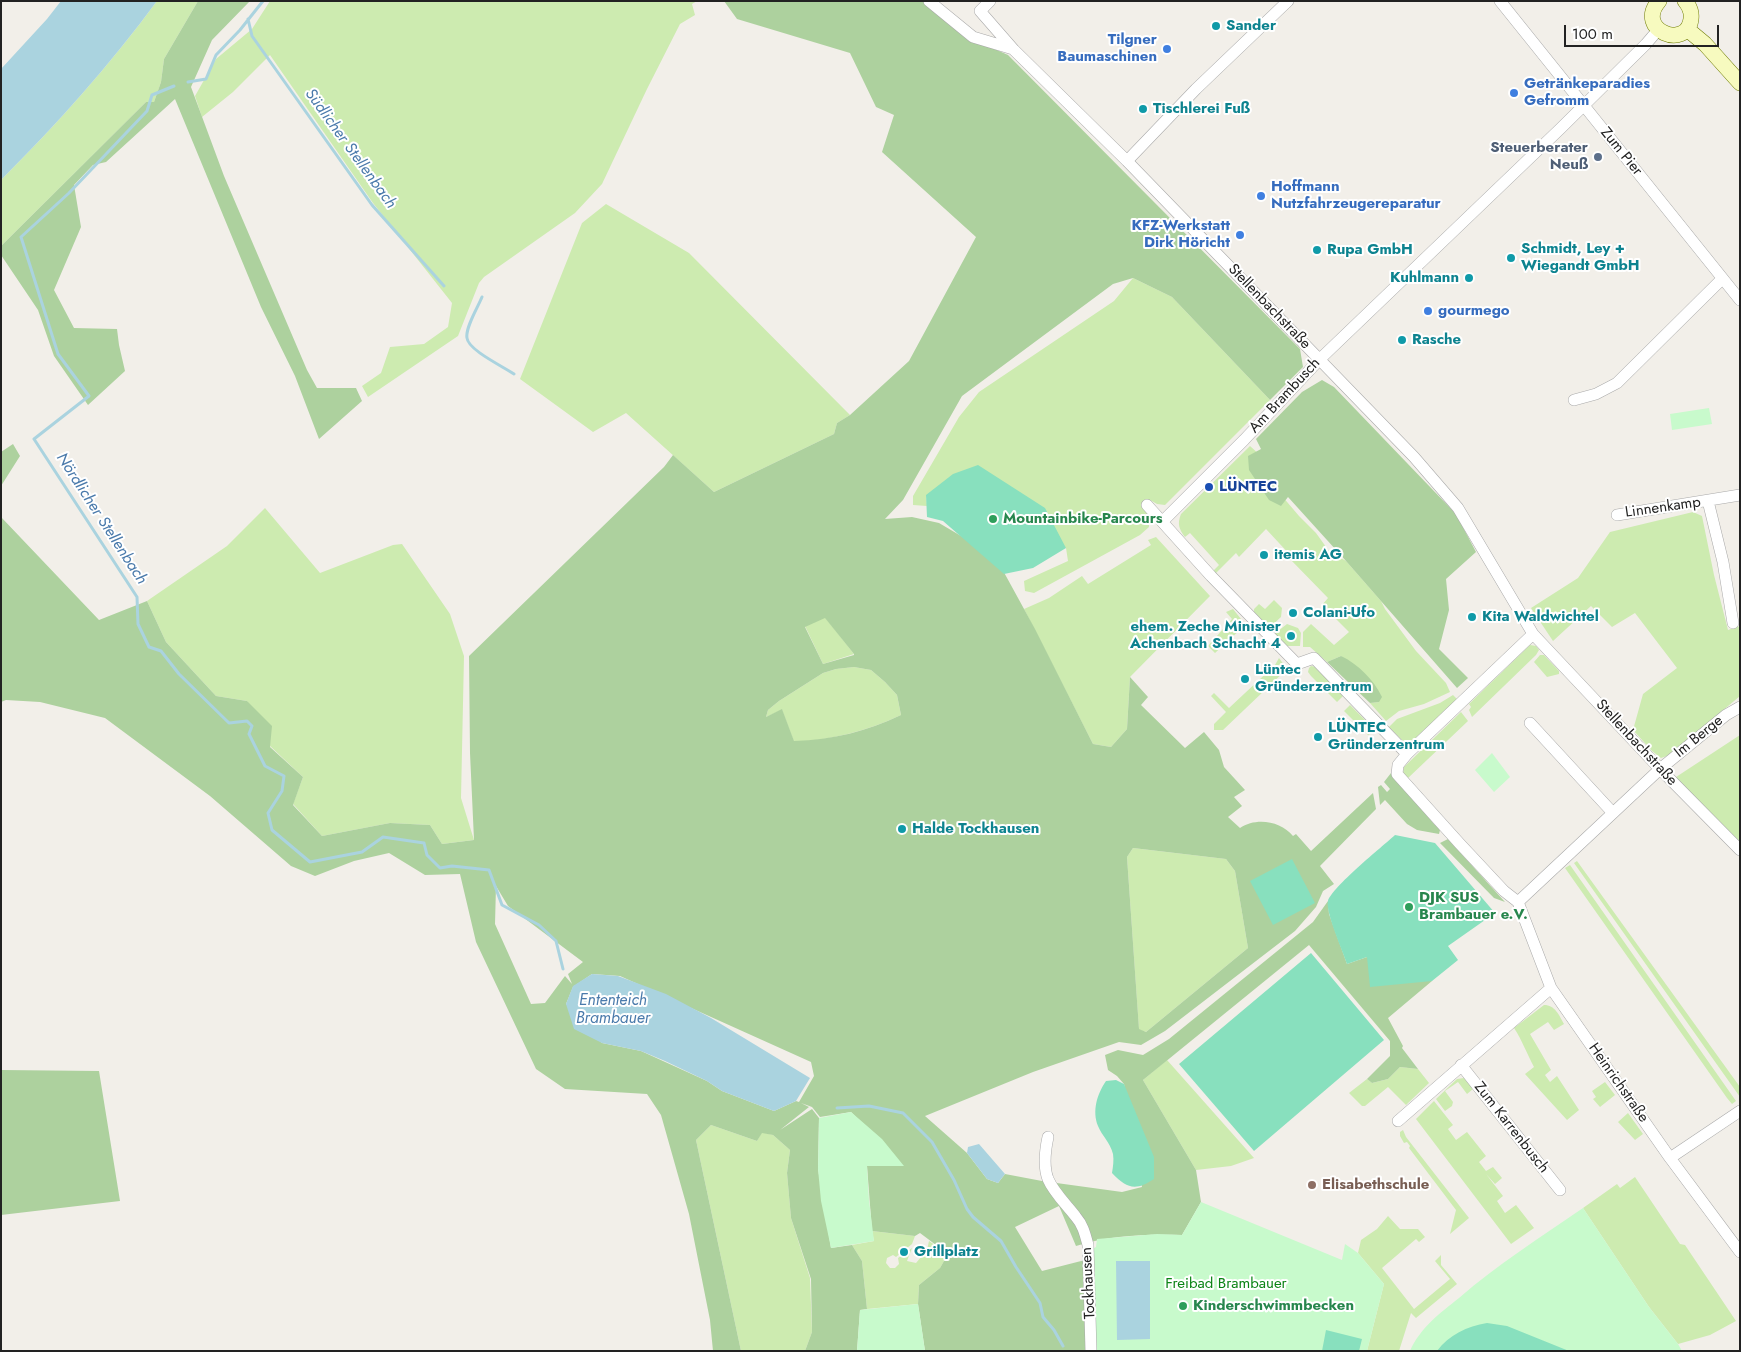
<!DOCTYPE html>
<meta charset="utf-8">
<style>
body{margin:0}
#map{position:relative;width:1741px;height:1352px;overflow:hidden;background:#f2efe9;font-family:Jost,sans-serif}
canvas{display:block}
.frame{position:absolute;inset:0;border:2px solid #222;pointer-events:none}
.scale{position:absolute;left:1564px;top:25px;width:155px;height:22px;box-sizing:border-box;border:2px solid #222;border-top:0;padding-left:6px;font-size:15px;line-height:18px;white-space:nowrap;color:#222;-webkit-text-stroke:4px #fff;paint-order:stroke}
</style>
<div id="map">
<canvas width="1741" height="1352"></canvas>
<div class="frame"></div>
<div class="scale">100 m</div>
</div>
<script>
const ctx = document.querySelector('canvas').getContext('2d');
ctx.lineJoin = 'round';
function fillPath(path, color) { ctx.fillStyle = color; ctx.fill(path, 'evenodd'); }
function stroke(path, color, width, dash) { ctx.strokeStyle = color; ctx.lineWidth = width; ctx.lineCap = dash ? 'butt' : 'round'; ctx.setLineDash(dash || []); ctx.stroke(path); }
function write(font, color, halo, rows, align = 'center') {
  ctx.font = font + ' Jost,sans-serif'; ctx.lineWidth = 4; ctx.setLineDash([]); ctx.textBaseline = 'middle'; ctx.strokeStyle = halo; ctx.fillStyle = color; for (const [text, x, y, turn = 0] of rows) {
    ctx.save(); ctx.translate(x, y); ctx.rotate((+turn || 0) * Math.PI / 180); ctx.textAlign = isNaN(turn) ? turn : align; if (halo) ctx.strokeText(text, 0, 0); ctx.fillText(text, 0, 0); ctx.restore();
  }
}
fillPath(new Path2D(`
 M157 1H198L164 59 161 82 154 102H146L1 246V180C57 124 110 65 157 1Z
 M270 1H697L692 4 695 15 680 24 647 89 602 184 575 213 484 277 479 283 458 336 368 397 362 386 381 373 390 347 424 344 448 327 452 303 373 203 270 55 233 92 202 117 195 96 216 59 252 29Z
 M606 204 689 253 850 415 837 423 834 434 714 492 626 413 593 432 520 379 582 223Z
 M1133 278 1172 297 1270 400 1165 505 1157 504 1150 500 1143 508 1149 516V527L1140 535 1034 593 1025 591 1024 581 1068 561 1066 548 926 495 927 506 913 505V496L959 417 979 392 1114 301Z
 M1250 446 1261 456 1282 496 1299 516 1316 533 1329 551 1346 561 1381 601 1385 609 1416 651 1446 683 1450 692 1424 704 1399 711 1386 721 1370 703 1379 702 1341 656 1327 662 1310 647H1303V632L1311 624 1334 645 1349 632 1322 605 1328 598 1290 559 1292 557 1266 529 1239 557 1236 553 1216 573 1213 571 1219 565 1190 533 1185 537C1179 529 1177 524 1181 514Z
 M265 508 320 573 393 545 402 544 450 614 464 656 461 798 474 840 442 844 430 825 390 823 322 836 293 804 303 777 270 746 247 701 216 696 166 642 147 601 227 546Z
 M1693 512 1702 516 1714 575 1728 630 1740 626V696L1670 755 1661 758 1652 751 1633 730 1643 694 1677 668 1635 613 1612 627 1591 606 1553 641 1531 608 1578 578 1610 532Z
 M1156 537 1210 596 1130 677 1127 729 1111 747 1093 744 1024 609 1049 598 1082 576 1088 584 1151 545 1148 540Z
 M1274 600 1282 608 1281 617 1268 629 1254 614V609L1259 604 1265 609Z
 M1233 609 1241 619V629L1215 653 1208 646 1232 619 1226 612Z
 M825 617 854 654 823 664 805 626Z
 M1287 624 1298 628 1301 633 1300 646H1287L1273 635Z
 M1530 645 1536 646 1539 650 1536 655 1472 717 1469 710 1471 707 1469 704Z
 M1540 655H1544L1559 671V674L1547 677 1534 662Z
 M1279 658 1287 669 1223 730H1214V724L1226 712 1211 696 1214 693 1229 708 1275 665Z
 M1311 666 1316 667 1343 696 1337 702 1311 676 1308 672 1309 668Z
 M854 667 871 670 885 682 897 695 901 715C867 731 832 740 794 742L782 710 766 717 768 710 779 701 823 673 836 669Z
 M1453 695 1458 700 1411 742 1403 741 1389 727 1397 719 1440 703Z
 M1350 705 1374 729 1373 733 1368 735 1344 711Z
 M1461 712 1468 721 1407 779 1403 774 1404 767Z
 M1740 735V843L1673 779Z
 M1133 848 1226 859 1235 871 1248 948 1146 1032 1139 1030 1127 857Z
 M1577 861 1740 1087V1097L1574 863Z
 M1570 865 1736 1101 1732 1104 1727 1098 1565 868Z
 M1544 1005C1555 1005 1559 1015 1564 1024L1554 1030 1548 1022 1530 1034 1551 1070 1545 1075 1550 1082 1557 1076 1579 1110 1567 1120 1525 1074 1534 1067C1527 1054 1522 1040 1514 1028Z
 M1167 1060 1254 1158 1231 1166 1196 1170 1143 1080Z
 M1400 1067 1418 1069 1429 1083 1406 1105 1388 1087 1365 1106H1362L1349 1093 1367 1079 1372 1083 1388 1079Z
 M1464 1078 1473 1089 1467 1094 1458 1082 1445 1091 1453 1102 1452 1106 1445 1111 1436 1099 1457 1079Z
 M1605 1082 1615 1095 1600 1107 1593 1099 1596 1097 1592 1091Z
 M1434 1101 1453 1125 1448 1129 1456 1140 1467 1132 1486 1156 1479 1162 1486 1171 1493 1167 1502 1178 1495 1184 1486 1174 1503 1196 1497 1201 1505 1213 1516 1205 1534 1228 1511 1244 1416 1119Z
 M1628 1113 1643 1134 1635 1140 1618 1122Z
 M711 1125 757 1141 762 1132 773 1135 790 1150 787 1173 791 1218 810 1278 812 1332 805 1351H741L696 1140Z
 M1403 1130 1406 1137 1469 1218 1450 1234 1456 1210 1409 1148 1410 1146 1407 1142 1404 1143 1400 1136V1132Z
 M1635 1177 1680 1244 1685 1245 1736 1321 1710 1335 1678 1344 1649 1307 1583 1208 1617 1184 1620 1188Z
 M1388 1216 1400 1229H1418L1425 1237 1419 1242 1416 1239 1382 1268 1414 1309 1450 1279 1435 1261 1441 1255V1265L1457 1284 1416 1318 1411 1313 1399 1351H1367L1384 1284 1358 1253 1361 1240 1377 1229Z
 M872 1231 915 1236 912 1244 896 1257 893 1255 887 1258 886 1263 890 1268H895L899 1264 898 1258 912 1248 907 1261 916 1263 927 1250 929 1241 948 1254 940 1268 919 1285 918 1304 867 1309 862 1261 852 1245 874 1241Z`), '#cdebb0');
fillPath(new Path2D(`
 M198 1H250L212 40 191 87 224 176 307 370 317 388H356L362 401 319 439 295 376 261 307 175 99 106 162 93 165 74 185 81 227 54 290 74 328 117 329 119 345 125 371 88 405 54 356 38 310 1 255V246L146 102H154L161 82 164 59Z
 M724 1H925L961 34 1008 55 1300 349 1303 367 1270 400 1172 297 1133 278 1113 284 962 396 903 500 885 519 912 517 939 523 995 556 1035 629 1093 744 1111 747 1127 729 1130 677 1148 697 1141 705 1185 748 1204 732 1219 750 1224 767 1245 790 1234 797 1242 806 1228 817 1240 828C1256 817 1281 821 1293 836L1296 834 1311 851 1373 793 1376 809 1320 866 1334 884 1323 891 1316 907 1295 931 1165 1031 1141 1045 1119 1042 1033 1072 925 1116 967 1153 987 1179 998 1183 1005 1174 1042 1181 1122 1192 1142 1187 1124 1084 1117 1076 1108 1070 1105 1055 1118 1050 1143 1055 1169 1039 1313 922 1328 901 1329 914 1347 964 1367 957 1427 981H1432L1388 1018 1403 1046 1402 1048 1418 1069 1400 1067 1388 1079 1372 1083 1367 1079 1390 1056V1041L1309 945 1143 1080 1196 1170 1201 1202 1182 1235C1147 1234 1110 1235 1076 1246L1059 1206 1015 1227 1042 1271 1085 1260 1091 1351H925L918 1304 919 1285 940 1268 948 1254 920 1233 915 1236 872 1231 867 1166H903L851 1112 820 1117 812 1107 801 1103 809 1107 780 1130 812 1109 819 1118 818 1169 831 1248 852 1245 862 1261 867 1309 860 1310 857 1351H805L812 1332 811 1279 791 1218 787 1173 790 1150 773 1135 762 1133 757 1141 711 1125 696 1140 741 1351H713L710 1320 689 1214 661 1115 647 1094 565 1089 536 1069 476 942 460 874 425 875 389 853 354 861 315 876 291 866 210 796 105 718 40 702 6 700 1 702V517L99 620 147 601 166 642 216 696 247 701 272 726 270 747 303 777 293 805 322 836 390 823 430 825 442 844 474 840 470 753 469 656 664 467 673 455 714 492 834 434 837 423 850 415 909 361 976 237 882 152 894 115 876 107 850 53 737 19ZM825 618 854 654V655L823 664 805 627ZM854 667 871 670 885 682 897 695 901 715C867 731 833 740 794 741L782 709 766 717 768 710 779 701 823 673 836 669ZM1133 848 1226 859 1235 871 1248 948 1146 1032 1139 1029 1127 857ZM496 886 508 906 583 962 568 974 572 984 565 976 545 1003 531 1004 495 924ZM592 974 620 976 811 1062 814 1076 799 1102 796 1101 774 1111 722 1091 707 1081 641 1051 602 1043 566 1004 573 987Z
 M1322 380 1334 387 1456 514 1476 552 1446 579 1449 610 1439 649 1468 678 1457 688 1346 561 1288 497 1281 506 1269 500 1249 470 1248 456 1261 449 1256 439 1302 392Z
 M13 444 20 456 1 486V452Z
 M1341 656C1358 664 1374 680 1382 697L1379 702 1370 703 1327 662Z
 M1391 773 1435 825 1441 826 1439 834 1417 830 1407 824 1385 800 1380 805 1378 787 1381 785 1387 792 1390 789 1384 782Z
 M1448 839 1505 902 1494 898 1440 843Z
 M1 1070 99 1071 120 1201 1 1215Z`), '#add19e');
fillPath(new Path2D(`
 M1709 408 1712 424 1672 430 1670 414Z
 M1492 753 1510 777 1494 792 1475 770Z
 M851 1112 882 1139 904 1166H867L869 1200 874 1241 831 1248 821 1201 818 1169 819 1118Z
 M1201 1202 1342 1260 1345 1244 1358 1253 1384 1284 1367 1351H1096L1094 1248 1096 1247 1097 1239 1157 1234 1182 1235Z
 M1583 1208 1649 1307 1678 1344 1682 1351H1410C1420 1328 1440 1313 1459 1298 1498 1264 1541 1237 1583 1208Z
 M918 1304 925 1351H857L860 1310Z`), '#c8facc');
fillPath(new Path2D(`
 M978 465 1045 508 1066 548 1033 568 1004 574 943 521 927 517 926 495 953 474Z
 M1395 835 1435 843 1495 913 1448 946 1458 960 1432 981 1370 987 1367 957 1347 964C1343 952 1325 911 1328 901 1332 887 1382 847 1395 835Z
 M1292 859 1315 903 1273 925 1250 881Z
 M1311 953 1384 1040 1254 1151 1179 1064Z
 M1116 1080 1124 1084 1154 1157V1179C1136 1191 1127 1189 1112 1173 1113 1167 1114 1160 1113 1154 1110 1142 1102 1136 1098 1126 1092 1111 1097 1094 1106 1081Z
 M1487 1323 1507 1326 1569 1351H1437C1449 1335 1467 1326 1487 1323Z
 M1326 1330 1362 1339 1359 1351H1322Z`), '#88e0be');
fillPath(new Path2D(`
 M61 1H157C110 65 57 124 1 180V69L47 19Z
 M592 974 618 976 666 994 711 1018 810 1078 796 1101 774 1111 722 1091 707 1081 665 1061 641 1051 602 1043 574 1029 566 1004 573 986Z
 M979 1144 1005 1174 998 1183 987 1179 967 1153 968 1147Z
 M1116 1261H1150V1339L1117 1340Z`), '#aad3df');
stroke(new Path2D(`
 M248 19 252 36 372 205 444 286
 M188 82 206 79 216 55 240 30 263 1
 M174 86 152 95 147 111 69 193 21 237 58 354 89 396 34 439 137 597 138 624 149 647 161 651 179 674 229 723 247 721 252 726 249 734 265 766 284 776 282 791 268 813 272 830 310 862 362 852 383 837 424 843 427 855 440 868 452 866 489 870 502 905 539 925 556 941 563 969
 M482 297C478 307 465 328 467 338 468 350 504 367 514 374
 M837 1108 869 1106 903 1113 932 1142 954 1180 967 1209 973 1217 1001 1241 1016 1267 1040 1303 1043 1317 1054 1330 1063 1346`), '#aad3df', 3);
const street = new Path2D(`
 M929 1 973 37 1013 49
 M990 1 980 11 1014 50 1127 161 1414 457 1458 508 1533 634 1660 769 1740 850
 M1500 1 1740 300
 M1127 161 1196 89 1288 1
 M1574 400 1596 394 1617 383 1722 279
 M1708 501 1723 562 1733 623
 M1147 505 1211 576 1297 664 1314 658 1407 754
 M1617 515 1740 495
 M1163 521 1244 440 1320 359 1561 128 1646 44 1658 30
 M1533 634 1407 754 1398 765 1397 774 1460 844 1504 891 1518 902 1551 988 1670 1158 1740 1252
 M1530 723 1613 813
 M1518 902 1660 769 1726 715 1740 707
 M1461 1065 1560 1190
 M1398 1121 1551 988
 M1048 1137C1045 1151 1043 1166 1048 1179 1054 1193 1067 1205 1076 1217 1083 1225 1085 1234 1088 1245L1091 1351
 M1670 1158 1740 1111`);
const secondary = new Path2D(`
 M1659 1C1634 30 1687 51 1691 19 1692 12 1690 7 1685 1
 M1687 29 1705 44 1740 83`);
stroke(street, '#a9a9a9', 12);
stroke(secondary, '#707d05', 16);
stroke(street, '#fff', 11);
stroke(secondary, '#f7fabf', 15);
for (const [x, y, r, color] of [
 [1216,26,5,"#0f9aa8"],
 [1167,49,5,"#3f7fe0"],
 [1514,93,5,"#3f7fe0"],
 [1143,109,5,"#0f9aa8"],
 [1598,157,5,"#5c6f8a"],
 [1261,196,5,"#3f7fe0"],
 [1240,235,5,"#3f7fe0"],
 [1317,250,5,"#0f9aa8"],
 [1511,258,5,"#0f9aa8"],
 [1469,278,5,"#0f9aa8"],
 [1428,311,5,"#3f7fe0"],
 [1402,340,5,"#0f9aa8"],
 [1209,487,5,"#1a4fb4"],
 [993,519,5,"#2e9e5b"],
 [1264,555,5,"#0f9aa8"],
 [1293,613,5,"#0f9aa8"],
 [1472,617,5,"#0f9aa8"],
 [1291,636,5,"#0f9aa8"],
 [1245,679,5,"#0f9aa8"],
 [1318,737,5,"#0f9aa8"],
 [902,829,5,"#0f9aa8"],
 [1409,907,5,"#2e9e5b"],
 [1312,1185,5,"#8d6e63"],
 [904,1252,5,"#0f9aa8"],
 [1183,1306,5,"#2e9e5b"]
]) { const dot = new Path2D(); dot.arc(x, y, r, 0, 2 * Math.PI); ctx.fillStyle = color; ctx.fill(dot); stroke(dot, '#fff', 2); }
write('bold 15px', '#0d838f', '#fff', [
 ["Sander",1226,26],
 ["Tischlerei Fuß",1153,109],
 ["Schmidt, Ley +",1521,249],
 ["Wiegandt GmbH",1521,266],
 ["Rupa GmbH",1327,250],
 ["Kuhlmann",1459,278,"right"],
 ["Rasche",1412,340],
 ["itemis AG",1274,555],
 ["Colani-Ufo",1303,613],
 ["Kita Waldwichtel",1482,617],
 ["ehem. Zeche Minister",1281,627,"right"],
 ["Achenbach Schacht 4",1281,644,"right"],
 ["Lüntec",1255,670],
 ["Gründerzentrum",1255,687],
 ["LÜNTEC",1328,728],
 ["Gründerzentrum",1328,745],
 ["Halde Tockhausen",912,829],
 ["Grillplatz",914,1252]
], 'left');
write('bold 15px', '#366cbe', '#fff', [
 ["Tilgner",1157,40,"right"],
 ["Baumaschinen",1157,57,"right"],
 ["Getränkeparadies",1524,84],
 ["Gefromm",1524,101],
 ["Hoffmann",1271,187],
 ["Nutzfahrzeugereparatur",1271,204],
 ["KFZ-Werkstatt",1230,226,"right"],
 ["Dirk Höricht",1230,243,"right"],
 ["gourmego",1438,311]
], 'left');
write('bold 15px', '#4e5e75', '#fff', [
 ["Steuerberater",1588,148],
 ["Neuß",1588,165]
], 'right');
write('15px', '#222', '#fff', [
 ["Zum Pier",1621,152,51],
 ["Stellenbachstraße",1269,307,46],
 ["Am Brambusch",1285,396,-47],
 ["Linnenkamp",1663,508,-8],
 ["Im Berge",1699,737,-39],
 ["Stellenbachstraße",1636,743,47],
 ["Heinrichstraße",1618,1083,55],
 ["Zum Karrenbusch",1511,1128,52],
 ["Tockhausen",1089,1283,-93]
]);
write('bold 15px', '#164399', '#fff', [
 ["LÜNTEC",1219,487]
], 'left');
write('bold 15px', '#27864d', '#fff', [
 ["Mountainbike-Parcours",1003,519],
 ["DJK SUS",1419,898],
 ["Brambauer e.V.",1419,915],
 ["Kinderschwimmbecken",1193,1306]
], 'left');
write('bold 15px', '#785e54', '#fff', [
 ["Elisabethschule",1322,1185]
], 'left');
write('15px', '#0c8416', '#fff', [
 ["Freibad Brambauer",1226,1284]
]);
write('italic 16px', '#4a7aab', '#fff', [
 ["Südlicher Stellenbach",350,149,54],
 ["Nördlicher Stellenbach",101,519,57],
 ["Ententeich",613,1001],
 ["Brambauer",613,1019]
]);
</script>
